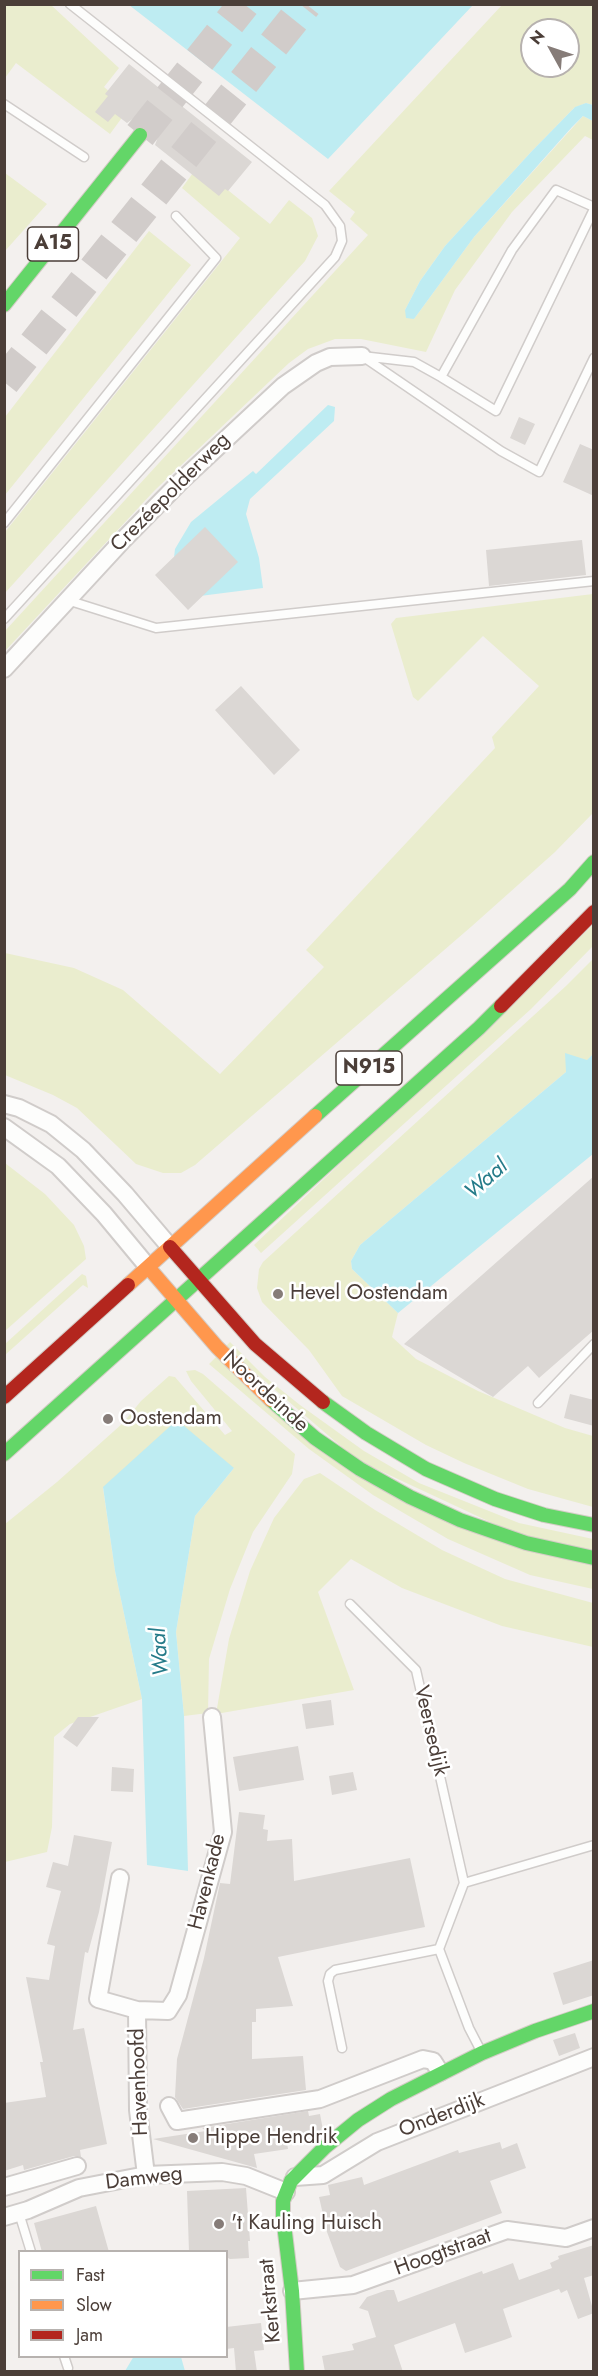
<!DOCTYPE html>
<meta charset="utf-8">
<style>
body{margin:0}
#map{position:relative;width:598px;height:2376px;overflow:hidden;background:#f3f0ee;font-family:Jost,sans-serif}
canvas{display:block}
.frame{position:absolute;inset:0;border:6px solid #4b3e38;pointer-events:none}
.legend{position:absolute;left:18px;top:2250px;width:210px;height:108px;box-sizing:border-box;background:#fff;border:2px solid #b7b2af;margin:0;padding:8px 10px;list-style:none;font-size:18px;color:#4b3e38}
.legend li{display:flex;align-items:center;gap:12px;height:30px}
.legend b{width:30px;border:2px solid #b7b2af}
.north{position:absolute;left:520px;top:18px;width:60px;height:60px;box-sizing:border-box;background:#fff;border:2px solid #b7b2af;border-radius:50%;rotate:310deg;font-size:16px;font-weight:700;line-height:24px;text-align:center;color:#4b3e38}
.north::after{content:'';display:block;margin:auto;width:21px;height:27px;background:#867c78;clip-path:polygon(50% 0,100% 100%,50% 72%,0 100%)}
</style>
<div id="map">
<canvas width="598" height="2376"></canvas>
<div class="frame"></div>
<ul class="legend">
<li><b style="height:8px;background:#63d668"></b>Fast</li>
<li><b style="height:8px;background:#ff974d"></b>Slow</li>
<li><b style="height:8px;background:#b3261e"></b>Jam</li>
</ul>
<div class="north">N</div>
</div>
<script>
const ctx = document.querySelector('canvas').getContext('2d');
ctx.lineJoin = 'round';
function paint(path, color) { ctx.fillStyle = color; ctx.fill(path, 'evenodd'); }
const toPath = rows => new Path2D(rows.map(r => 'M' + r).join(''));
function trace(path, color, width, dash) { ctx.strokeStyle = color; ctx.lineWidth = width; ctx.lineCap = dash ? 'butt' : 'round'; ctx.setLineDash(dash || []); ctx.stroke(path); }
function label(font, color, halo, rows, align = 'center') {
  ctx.font = font + ' Jost,sans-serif'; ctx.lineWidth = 5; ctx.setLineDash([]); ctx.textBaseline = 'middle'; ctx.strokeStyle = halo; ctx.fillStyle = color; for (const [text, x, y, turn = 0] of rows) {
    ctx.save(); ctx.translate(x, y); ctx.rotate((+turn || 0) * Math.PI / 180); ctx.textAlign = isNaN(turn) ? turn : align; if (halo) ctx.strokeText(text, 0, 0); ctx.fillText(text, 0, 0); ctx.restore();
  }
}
const green = toPath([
 [5,5,51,5,119,68,104,87,129,108,110,134,16,63,5,78],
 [502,5,593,5,593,105,586,103,574,108,531,152,445,246,420,281,405,310,414,319,474,237,583,116,593,121,593,140,585,136,512,212,455,290,426,352,361,339,335,339,308,349,289,363,155,490,5,651,4,632,368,235,350,219,355,212,329,191],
 [532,30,568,30,568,66,532,66],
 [198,166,270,224,289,200,312,218,318,236,305,261,5,593,5,532,240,238,182,188],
 [5,173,47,204,5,251],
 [149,231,191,265,5,495,5,417],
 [593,594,593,813,555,852,472,926,195,1165,181,1173,163,1173,136,1164,77,1108,53,1095,5,1075,5,953,74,968,123,990,220,1074,324,967,306,950,495,748,492,737,539,686,483,636,418,701,413,697,391,624,396,618],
 [593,925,593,946,531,1009,261,1253,254,1245],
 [593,959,593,1054,587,1061,566,1072,360,1245,351,1261,352,1269,398,1313,392,1337,416,1359,478,1391,565,1428,593,1436,593,1507,528,1489,464,1463,426,1445,342,1396,309,1350,262,1302,257,1288,259,1269,263,1262,566,986],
 [5,1163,45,1194,74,1225,84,1246,86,1259,5,1331],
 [82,1274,86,1276,88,1288,83,1285,5,1355,5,1344],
 [230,1342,265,1377,300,1405,364,1451,419,1483,519,1523,593,1539,593,1550,518,1535,357,1460,225,1347],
 [216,1357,381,1488,593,1562,593,1589,530,1575,448,1539,373,1495,309,1449,209,1364],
 [195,1370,203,1374,295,1454,292,1474,253,1532,230,1589,209,1659,208,1713,184,1716,176,1632,195,1516,234,1468,103,1488,115,1571,142,1699,70,1724,54,1737,52,1827,47,1852,5,1862,5,1524,57,1482,123,1423,141,1401,169,1376,175,1377,225,1435,232,1431,191,1381,186,1371],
 [320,1473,375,1510,442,1550,505,1579,593,1603,593,1647,502,1626,402,1588,351,1559,318,1592,354,1690,216,1714,229,1639,250,1571,274,1518,304,1479]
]);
const water = toPath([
 [129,5,473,5,328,159],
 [586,103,593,105,593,121,583,116,572,127,474,237,414,319,406,318,405,310,420,281,445,246,531,152,575,107],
 [328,405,335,407,334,421,250,499,246,514,259,558,263,588,200,596,172,574,175,549,191,522,253,471,256,474],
 [565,1053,587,1060,593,1054,593,1154,398,1313,352,1269,351,1261,360,1245,566,1072],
 [177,1420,234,1468,195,1516,176,1632,184,1716,188,1871,147,1865,142,1699,115,1571,103,1487],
 [134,2356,181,2357,185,2371,125,2371]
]);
const building = toPath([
 [129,64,252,162,228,191,225,189,219,196,155,145,158,137,157,129,151,121,142,117,134,118,127,123,115,114,108,122,95,112,108,96,105,94],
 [519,417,535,424,525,445,510,438],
 [580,444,594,450,594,496,563,482],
 [205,527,238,562,188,610,155,575],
 [582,540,586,575,489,586,486,550],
 [241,686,300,750,274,775,215,710],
 [594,1176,594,1330,539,1378,528,1366,493,1397,404,1344],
 [570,1394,594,1400,594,1426,564,1418],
 [331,1700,334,1725,306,1729,302,1704],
 [78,1717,99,1717,77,1747,63,1737],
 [298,1746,304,1780,239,1791,233,1757],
 [112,1767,134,1769,133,1792,111,1791],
 [353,1772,357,1790,332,1795,329,1776],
 [239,1812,265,1815,263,1829,268,1830,267,1841,292,1839,294,1881,410,1858,425,1927,278,1957,293,2006,256,2009,256,2022,252,2022,252,2059,303,2056,306,2090,183,2109,175,2097,177,2059,204,1958,220,1883,230,1884],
 [74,1835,112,1842,99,1912,88,1953,85,1952,73,2030,84,2028,107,2144,80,2150,81,2157,74,2156,24,2170,23,2165,4,2171,4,2103,46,2097,40,2062,43,2062,26,1977,49,1980,55,1946,47,1944,61,1891,46,1887,53,1862,68,1866],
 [594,1960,594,1995,563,2005,553,1973],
 [575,2033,580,2048,559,2056,553,2040],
 [308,2111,309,2116,320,2114,323,2130,286,2137,288,2149,254,2154,257,2168,153,2139,206,2131,202,2128],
 [500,2142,502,2149,517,2143,526,2168,490,2181,502,2213,346,2271,340,2267,327,2232,319,2197,330,2195,328,2185,362,2177,364,2185,458,2150,459,2153],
 [246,2188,250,2241,248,2241,249,2258,230,2259,226,2257,226,2252,189,2252,187,2191],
 [96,2206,109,2252,42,2252,34,2223],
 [594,2245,594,2275,584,2278,594,2313,578,2319,567,2290,561,2293,559,2289,503,2309,512,2337,504,2340,465,2353,455,2323,394,2345,403,2372,325,2372,322,2356,354,2350,352,2344,376,2337,368,2311,359,2308,367,2297,387,2290,394,2290,398,2302,482,2271,483,2274,513,2263,519,2280,552,2268,550,2263,559,2259,558,2256],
 [261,2323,264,2350,254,2351,257,2372,236,2372,234,2348,226,2349,226,2327]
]);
const highwayTunnel = toPath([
 [140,135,244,4],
 [4,382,306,4]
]);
const lane = toPath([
 [4,104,84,157],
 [362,356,414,362,441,377,512,250,556,190,594,207],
 [365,358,501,451,539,472,594,358],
 [441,377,496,411,594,209],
 [4,523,216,258,176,216],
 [67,600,156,628,594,581],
 [4,619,335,257,342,241,340,226,325,205,70,4],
 [538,1403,594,1344],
 [350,1604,416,1670,464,1883,439,1949],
 [464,1883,594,1845],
 [342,2048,328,1981,330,1974,335,1970,439,1949,469,2028,482,2053],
 [19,2213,31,2252],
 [64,2356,68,2368]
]);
const street = toPath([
 [4,669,123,540,181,481,283,386,316,363,330,357,362,356],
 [4,1104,19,1108,51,1124,83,1150,125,1194,170,1247],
 [4,1127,58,1166,104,1214,148,1267],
 [120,1878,98,1999,137,2010,168,2011,178,1995,223,1832,212,1717],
 [137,2010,138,2110,146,2175],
 [169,2106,177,2121,320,2099,423,2059,433,2061,440,2072],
 [295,2177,323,2175,377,2142,594,2057],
 [4,2187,77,2166],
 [4,2217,28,2210,79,2188,146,2175,222,2172,246,2176,286,2192],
 [292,2291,353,2285,507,2230,566,2238,594,2228]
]);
const fast = toPath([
 [4,305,140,135],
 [315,1116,570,889,594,862],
 [271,1400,315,1438,360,1469,410,1497,460,1520,526,1543,594,1558],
 [323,1402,366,1433,426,1469,495,1499,544,1515,594,1525],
 [4,1454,479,1028,501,1006],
 [297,2372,292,2291,283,2216,283,2201,291,2181,325,2147,358,2120,391,2099,482,2053,535,2031,594,2011]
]);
const slow = toPath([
 [148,1267,217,1347,271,1400],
 [128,1285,315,1116]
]);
const jam = toPath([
 [501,1006,594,912],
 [170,1247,255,1344,323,1402],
 [4,1397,128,1285]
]);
const markers = [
 [278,1294,6,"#867c78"],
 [108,1419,6,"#867c78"],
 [193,2138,6,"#867c78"],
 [219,2224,6,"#867c78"]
];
const shields = [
 [53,244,51],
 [369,1068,66]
];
const shieldNames = [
 ["A15",53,244],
 ["N915",369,1068]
];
const streetNames = [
 ["Crezéepolderweg",171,493,-45],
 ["Noordeinde",265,1392,43],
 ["Veersedijk",430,1731,77],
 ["Havenkade",208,1882,-76],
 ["Havenhoofd",140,2082,-92],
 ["Onderdijk",442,2116,-21],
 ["Damweg",144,2179,-7],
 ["Hoogtstraat",443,2253,-20],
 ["Kerkstraat",271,2301,-95]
];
const poiNames = [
 ["Hevel Oostendam",290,1294],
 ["Oostendam",120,1419],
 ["Hippe Hendrik",205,2138],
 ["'t Kauling Huisch",231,2224]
];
const waterNames = [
 ["Waal",487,1180,-41],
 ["Waal",161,1652,-94]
];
paint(green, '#eaedce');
paint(water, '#beecf2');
paint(building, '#dbd7d4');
trace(highwayTunnel, '#d1ccca', 32, [32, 16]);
trace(lane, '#d0ccca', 11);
trace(street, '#d0ccca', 20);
trace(fast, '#d4ccc6', 16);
trace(slow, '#d4ccc6', 16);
trace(jam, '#d4ccc6', 16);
trace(lane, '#fdfdfc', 8);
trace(street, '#fdfdfc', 16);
trace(fast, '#63d668', 14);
trace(slow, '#ff974d', 14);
trace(jam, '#b3261e', 14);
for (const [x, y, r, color] of markers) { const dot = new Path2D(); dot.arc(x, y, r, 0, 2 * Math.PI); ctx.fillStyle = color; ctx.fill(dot); trace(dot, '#fff', 2); }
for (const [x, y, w] of shields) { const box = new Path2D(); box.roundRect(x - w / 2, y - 17, w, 34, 4.5); ctx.fillStyle = '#fff'; ctx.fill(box); trace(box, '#4b3e38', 1.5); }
label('bold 20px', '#4b3e38', null, shieldNames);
label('21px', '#4b3e38', '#fff', streetNames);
label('21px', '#4b3e38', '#fff', poiNames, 'left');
label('italic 22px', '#257b89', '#fff', waterNames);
</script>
